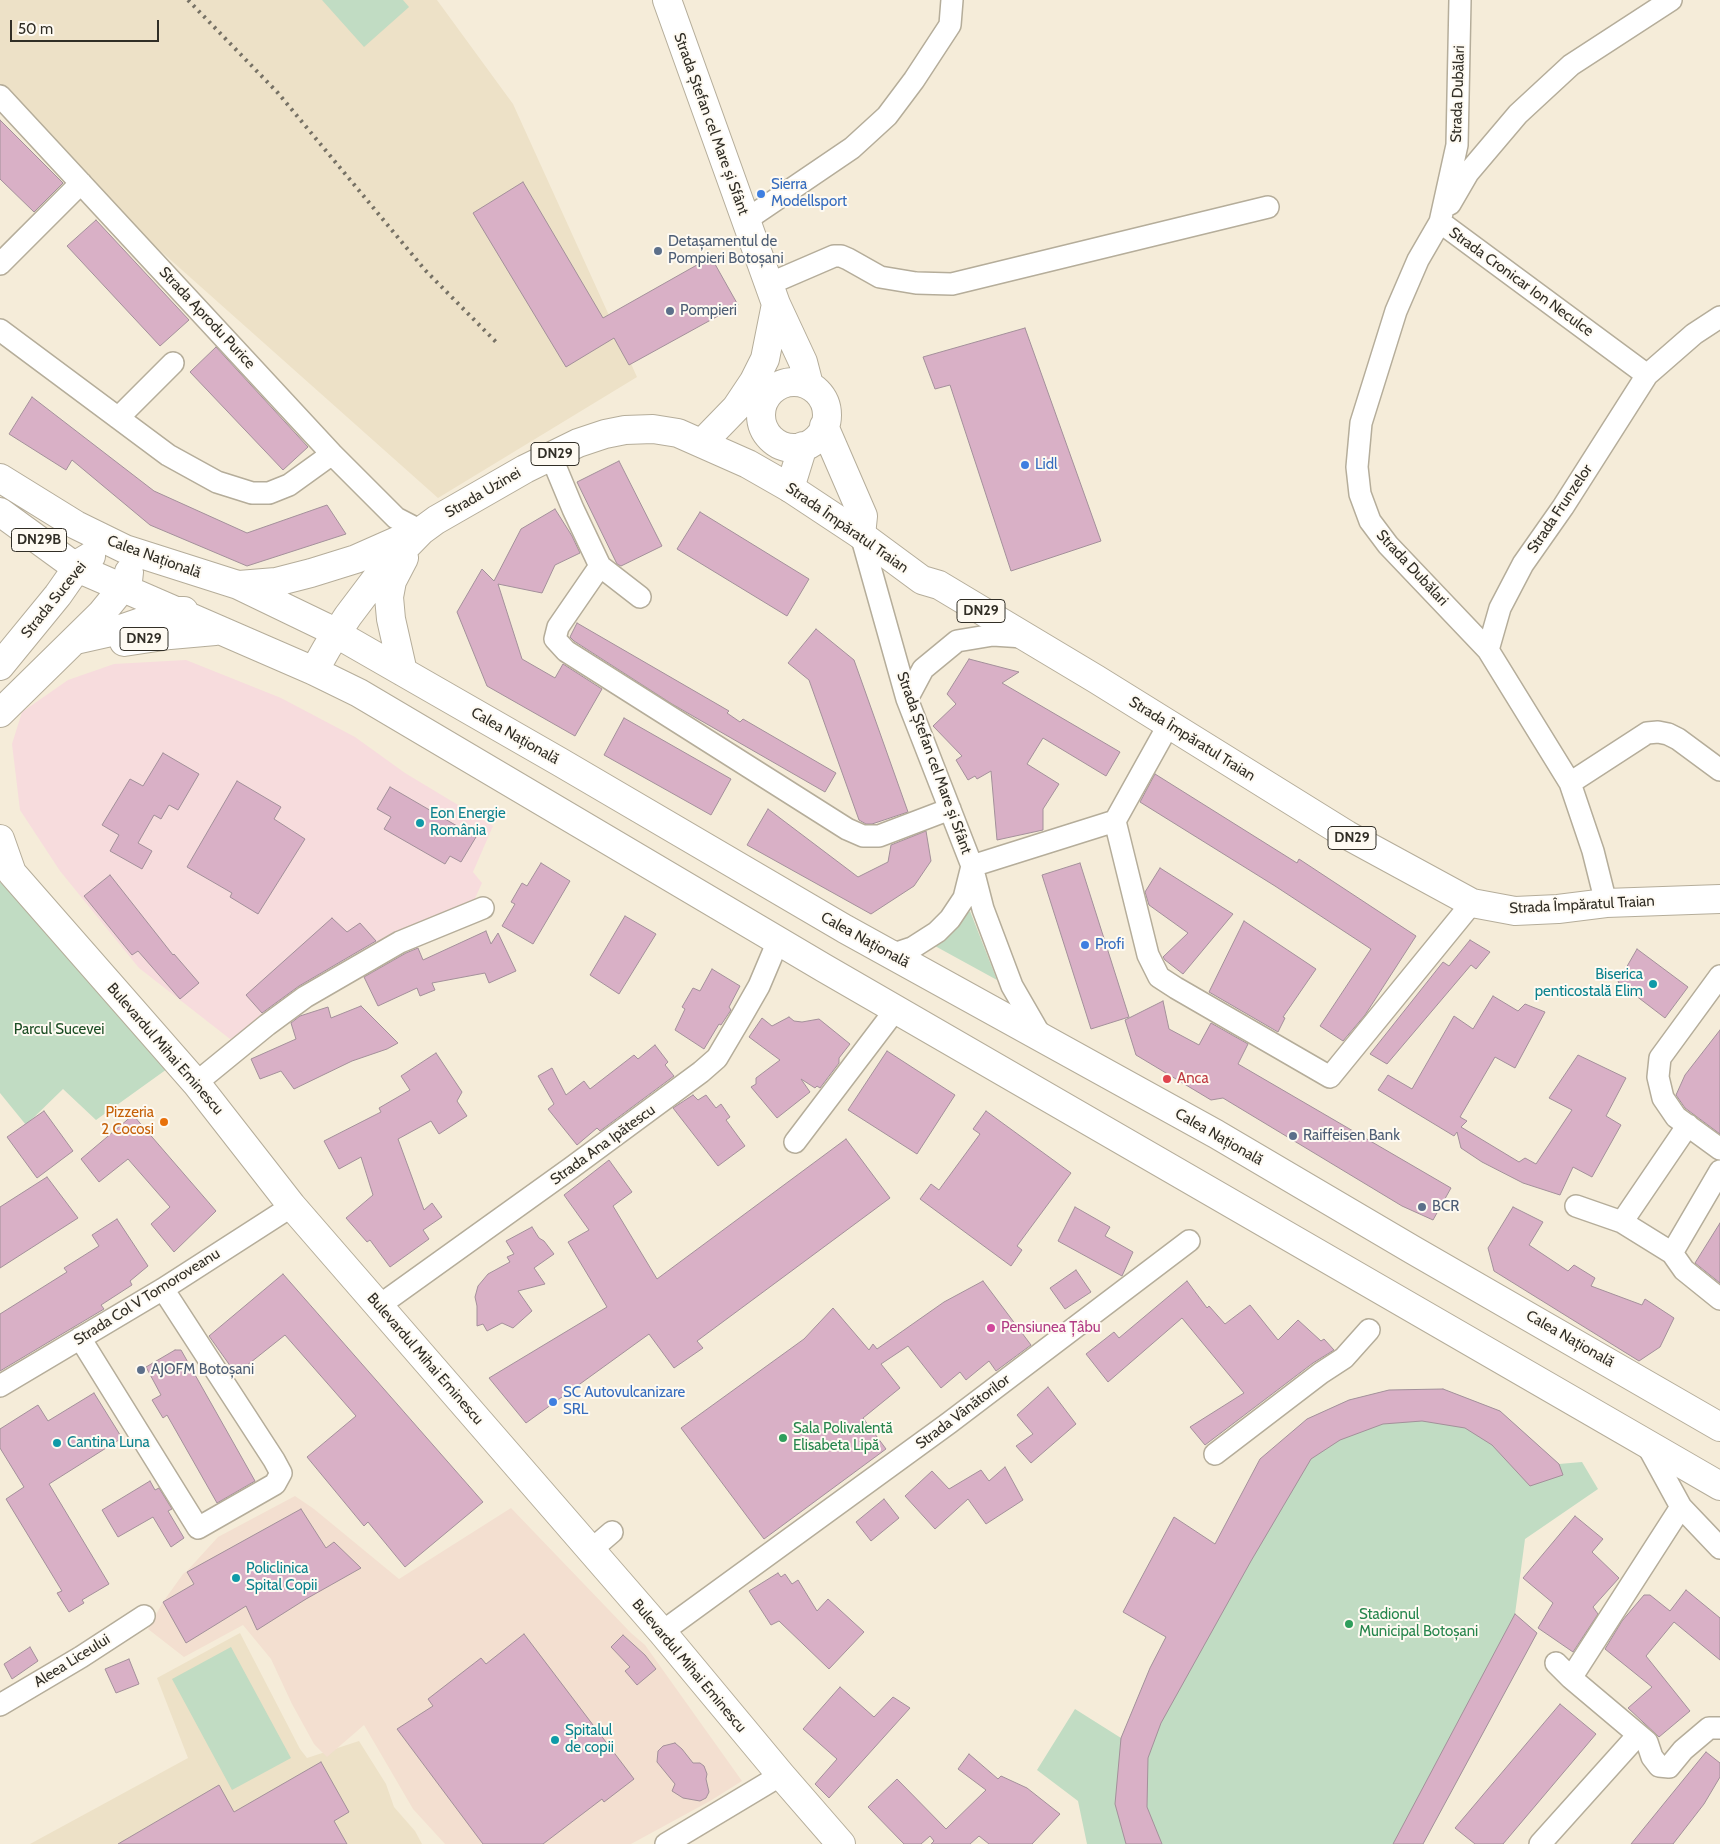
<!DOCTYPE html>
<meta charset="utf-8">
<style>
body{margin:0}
#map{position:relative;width:1720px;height:1844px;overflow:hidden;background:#f5ecd9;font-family:Cabin,sans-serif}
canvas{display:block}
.scale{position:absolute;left:10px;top:20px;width:149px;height:22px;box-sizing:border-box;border:2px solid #312e26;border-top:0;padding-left:6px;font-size:15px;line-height:18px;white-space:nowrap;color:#312e26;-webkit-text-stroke:4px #fefaf2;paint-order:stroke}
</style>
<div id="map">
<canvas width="1720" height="1844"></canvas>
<div class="scale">50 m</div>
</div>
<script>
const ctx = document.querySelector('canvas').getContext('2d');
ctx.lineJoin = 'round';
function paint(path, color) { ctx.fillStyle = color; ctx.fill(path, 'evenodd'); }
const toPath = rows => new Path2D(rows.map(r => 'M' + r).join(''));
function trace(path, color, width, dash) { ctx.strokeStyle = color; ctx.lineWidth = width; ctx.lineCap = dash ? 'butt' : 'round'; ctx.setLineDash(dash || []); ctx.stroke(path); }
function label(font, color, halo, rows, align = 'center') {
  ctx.font = font + ' Cabin,sans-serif'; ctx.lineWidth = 4; ctx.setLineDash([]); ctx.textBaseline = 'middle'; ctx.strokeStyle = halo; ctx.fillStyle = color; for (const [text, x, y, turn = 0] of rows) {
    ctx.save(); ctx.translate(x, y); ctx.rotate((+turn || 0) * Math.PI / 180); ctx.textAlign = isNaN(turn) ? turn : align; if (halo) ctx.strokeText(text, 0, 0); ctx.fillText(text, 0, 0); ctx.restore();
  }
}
const commercial = toPath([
 [186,660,281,698,355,737,405,773,493,826,473,872,482,883,472,905,249,1031,230,1039,139,968,60,871,20,810,12,744,22,712,68,680,114,664]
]);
const built = toPath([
 [0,0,437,0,513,104,637,377,438,498,0,108],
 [240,1633,300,1749,307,1758,359,1741,386,1784,394,1807,415,1831,422,1844,30,1844,188,1758,157,1678]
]);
const medical = toPath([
 [295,1496,314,1509,399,1579,511,1508,631,1633,645,1645,742,1781,710,1801,631,1844,445,1844,413,1809,364,1725,327,1757,314,1744,292,1704,271,1659,243,1625,184,1657,148,1629,163,1602,183,1574,187,1571,218,1537]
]);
const green = toPath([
 [322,0,403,0,409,7,364,47],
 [0,882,174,1064,96,1120,63,1089,26,1125,0,1093],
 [970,911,997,980,935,946],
 [1443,1389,1500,1411,1559,1464,1582,1462,1598,1489,1525,1539,1515,1614,1537,1633,1423,1844,1087,1844,1078,1801,1037,1770,1075,1709,1121,1738,1150,1668,1166,1637,1307,1419,1349,1400,1389,1390],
 [231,1647,291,1758,232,1790,172,1679]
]);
const building = toPath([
 [0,120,63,183,34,212,0,179,0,120],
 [523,182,603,318,711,257,738,305,629,365,614,338,566,367,473,213,523,182],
 [96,220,189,320,160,346,67,246,96,220],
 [1025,328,1101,541,1011,571,950,385,935,389,923,357,1025,328],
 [216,347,308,447,283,470,190,372,216,347],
 [32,397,154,491,247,533,327,505,346,534,247,566,150,525,72,460,66,470,9,434,32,397],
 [619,461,662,546,621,566,617,564,577,482,619,461],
 [555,509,572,536,580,553,555,565,542,593,498,584,522,659,555,678,563,664,602,689,575,736,487,686,457,612,482,569,494,581,521,529,555,509],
 [700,512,809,579,787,616,677,549,700,512],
 [577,623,729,711,727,713,740,722,743,719,836,773,825,792,672,704,574,641,570,637,577,623],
 [816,629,854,660,908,812,872,824,866,824,859,820,809,680,788,663,816,629],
 [969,659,1019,672,1002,683,1120,752,1106,776,1043,738,1027,764,1059,784,1043,809,1043,830,997,840,991,771,977,779,975,776,968,780,956,760,962,756,933,726,956,704,947,694,969,659],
 [624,718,731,779,711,815,604,755,624,718],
 [163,753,199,774,178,810,169,805,161,819,154,815,138,843,152,851,142,869,110,851,119,835,102,825,130,779,143,786,163,753],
 [1155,774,1297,863,1299,859,1416,936,1365,1015,1343,1041,1320,1026,1371,949,1275,886,1140,802,1155,774],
 [237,781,281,807,274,819,305,839,258,914,230,897,232,893,187,867,237,781],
 [390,787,476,837,461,862,450,856,445,864,384,829,391,817,377,809,390,787],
 [768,809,858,877,888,862,891,845,926,831,931,861,914,886,871,914,747,845,768,809],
 [541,863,570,881,533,944,502,926,515,904,511,902,522,883,527,886,541,863],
 [1080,863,1129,1017,1091,1029,1042,875,1080,863],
 [1160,868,1233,914,1183,974,1165,960,1163,957,1188,933,1149,905,1145,892,1160,868],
 [110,875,173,955,174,954,199,983,180,999,138,951,132,955,84,896,110,875],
 [625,916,656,934,619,994,590,975,625,916],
 [332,918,347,932,360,923,376,941,299,986,262,1013,246,995,332,918],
 [1244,921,1316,969,1283,1017,1285,1018,1278,1032,1209,992,1244,921],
 [486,931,491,944,498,933,516,971,489,983,485,973,432,983,435,990,420,996,417,988,378,1006,364,977,406,953,418,948,423,960,486,931],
 [1470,940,1490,952,1476,969,1471,965,1387,1064,1370,1054,1443,962,1449,966,1470,940],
 [1637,949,1688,987,1665,1018,1618,982,1637,949],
 [712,969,740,986,729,1007,731,1010,721,1025,719,1024,704,1049,675,1030,685,1009,682,1007,693,988,700,991,712,969],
 [1493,996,1518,1011,1525,1004,1545,1012,1515,1068,1495,1057,1460,1117,1467,1121,1461,1127,1519,1162,1525,1158,1536,1164,1572,1110,1549,1098,1578,1055,1626,1078,1606,1116,1621,1125,1592,1177,1573,1167,1560,1195,1523,1183,1482,1162,1461,1148,1457,1132,1454,1136,1378,1090,1388,1075,1412,1089,1454,1016,1473,1029,1493,996],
 [1163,1001,1169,1029,1199,1045,1211,1023,1248,1044,1238,1064,1451,1188,1433,1220,1402,1206,1223,1098,1211,1100,1136,1055,1125,1020,1163,1001],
 [361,1006,398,1043,387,1049,352,1061,294,1089,281,1071,260,1079,251,1059,296,1039,291,1023,300,1016,328,1007,331,1018,361,1006],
 [789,1017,794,1021,802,1022,819,1019,850,1044,839,1058,839,1063,820,1088,817,1086,815,1088,801,1079,810,1092,777,1118,751,1087,756,1084,756,1078,780,1060,749,1037,762,1018,772,1026,789,1017],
 [1720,1030,1720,1134,1685,1108,1676,1095,1685,1075,1720,1030],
 [655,1045,668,1062,665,1065,674,1076,600,1131,597,1128,577,1145,548,1109,554,1104,538,1076,552,1068,566,1095,584,1081,590,1089,634,1055,638,1059,655,1045],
 [887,1051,955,1095,917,1154,848,1110,887,1051],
 [436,1053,462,1092,457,1101,467,1116,439,1134,431,1121,398,1139,424,1210,432,1203,442,1217,423,1230,429,1239,390,1267,370,1240,367,1242,346,1218,373,1195,361,1157,339,1169,324,1141,381,1112,379,1108,410,1090,401,1076,436,1053],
 [693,1095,698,1100,706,1095,716,1108,721,1104,730,1117,726,1120,745,1146,718,1166,673,1108,693,1095],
 [44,1111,73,1151,37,1178,7,1137,44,1111],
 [986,1111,1071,1173,1017,1246,1022,1250,1011,1266,920,1199,931,1184,939,1190,980,1134,973,1129,986,1111],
 [133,1115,216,1211,174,1252,151,1224,170,1207,128,1159,99,1182,81,1159,133,1115],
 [846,1139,890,1198,697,1341,703,1348,674,1368,649,1334,526,1423,489,1378,607,1307,568,1242,589,1230,564,1195,609,1160,632,1192,613,1206,657,1279,846,1139],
 [47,1177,78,1218,0,1268,0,1207,47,1177],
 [1075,1207,1110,1227,1105,1236,1133,1252,1122,1276,1058,1241,1075,1207],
 [1513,1207,1543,1222,1529,1245,1568,1271,1574,1265,1595,1278,1591,1286,1642,1305,1645,1299,1674,1318,1660,1347,1639,1361,1494,1271,1488,1248,1513,1207],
 [117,1219,148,1266,130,1281,132,1285,101,1305,104,1309,0,1371,0,1314,67,1272,64,1268,99,1246,92,1235,117,1219],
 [1720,1223,1720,1283,1695,1263,1720,1223],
 [532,1227,539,1238,544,1241,554,1254,534,1268,545,1284,518,1291,532,1311,513,1328,502,1323,487,1331,483,1324,477,1326,477,1306,475,1297,478,1286,488,1274,510,1262,507,1257,514,1254,506,1241,532,1227],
 [1076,1270,1091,1292,1065,1309,1050,1288,1076,1270],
 [283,1274,483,1502,405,1567,368,1522,364,1526,307,1457,356,1416,285,1335,236,1374,209,1336,283,1274],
 [983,1281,1031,1345,996,1371,989,1361,966,1380,960,1372,941,1388,908,1346,881,1364,900,1388,863,1418,886,1449,764,1539,681,1428,804,1339,833,1308,869,1350,873,1344,877,1349,944,1302,983,1281],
 [1187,1281,1207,1308,1209,1306,1225,1324,1250,1305,1278,1340,1298,1320,1321,1341,1324,1339,1334,1350,1313,1363,1205,1445,1190,1427,1244,1393,1182,1318,1108,1382,1086,1354,1114,1332,1119,1338,1187,1281],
 [175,1350,181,1350,255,1481,217,1503,167,1415,163,1418,152,1400,161,1395,146,1367,175,1350],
 [1048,1387,1076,1424,1031,1463,1016,1446,1033,1434,1017,1415,1048,1387],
 [1443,1389,1500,1411,1559,1464,1563,1475,1530,1486,1492,1445,1465,1428,1422,1421,1383,1424,1340,1440,1311,1459,1251,1561,1161,1723,1148,1758,1147,1807,1162,1844,1126,1844,1115,1804,1121,1738,1150,1668,1166,1637,1123,1612,1174,1517,1215,1544,1260,1459,1307,1419,1349,1400,1389,1390,1443,1389],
 [94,1393,122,1438,49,1484,109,1584,82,1600,84,1603,69,1612,57,1593,62,1591,6,1499,24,1487,0,1448,0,1429,38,1405,48,1421,94,1393],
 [1005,1467,1023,1500,986,1524,968,1499,935,1529,905,1496,932,1471,949,1489,981,1470,989,1481,1005,1467],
 [150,1481,155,1490,159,1488,172,1509,168,1511,184,1538,171,1547,153,1517,118,1537,102,1510,150,1481],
 [884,1499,899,1518,871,1541,856,1522,884,1499],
 [301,1509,326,1548,334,1542,361,1568,306,1599,257,1630,246,1606,186,1643,163,1602,194,1584,187,1572,301,1509],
 [1575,1516,1603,1539,1592,1552,1619,1578,1593,1607,1598,1614,1573,1652,1538,1628,1553,1603,1523,1578,1575,1516],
 [778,1573,781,1577,785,1574,792,1584,798,1580,817,1611,828,1599,864,1632,829,1669,779,1621,771,1625,749,1591,778,1573],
 [1686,1590,1720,1618,1720,1660,1674,1622,1646,1656,1690,1711,1659,1737,1628,1708,1652,1687,1605,1649,1622,1621,1644,1595,1650,1595,1670,1611,1686,1590],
 [1515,1614,1537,1633,1423,1844,1393,1844,1515,1614],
 [524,1634,634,1779,604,1802,602,1799,543,1844,483,1844,397,1729,433,1706,428,1699,481,1658,486,1664,524,1634],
 [623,1635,645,1655,656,1669,637,1685,625,1671,630,1667,611,1647,623,1635],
 [30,1647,38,1661,12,1679,4,1664,30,1647],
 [129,1659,139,1684,116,1693,105,1669,129,1659],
 [840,1687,874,1717,893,1697,910,1708,829,1798,815,1784,837,1759,803,1729,840,1687],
 [1560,1704,1596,1734,1503,1844,1475,1844,1455,1828,1560,1704],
 [675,1743,682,1749,693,1763,700,1763,704,1766,707,1774,706,1779,709,1792,706,1798,700,1801,683,1798,672,1791,675,1784,657,1762,658,1751,663,1746,675,1743],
 [1706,1752,1720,1763,1720,1777,1704,1804,1673,1844,1631,1844,1706,1752],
 [969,1754,998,1779,1001,1776,1027,1788,1060,1814,1032,1844,989,1844,979,1836,970,1844,931,1844,934,1841,930,1836,921,1844,904,1844,868,1807,897,1779,946,1829,986,1790,958,1769,969,1754],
 [321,1762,349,1812,334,1821,347,1844,118,1844,219,1785,234,1812,321,1762]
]);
const street = toPath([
 [1460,0,1457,145,1440,222,1418,260,1396,311,1361,423,1357,467,1360,494,1370,521,1388,545,1488,650,1570,783,1593,851,1606,903],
 [0,96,332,454,396,518,421,531],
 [1450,204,1468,173,1518,114,1571,65,1671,0],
 [746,220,852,148,887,116,914,80,950,25,952,0],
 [1440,222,1647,375],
 [0,264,81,183],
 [769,284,834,256,841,256,848,259,880,277,916,283,952,284,1268,207],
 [0,330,168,455,217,482,252,493,269,493,289,485,332,454],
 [118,418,173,363],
 [551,456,573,509,600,566,640,597],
 [861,535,907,699,972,866,983,909,1012,986,1042,1038],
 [600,566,558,627,555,639,566,651,847,829,863,836,879,836,950,809],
 [1488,650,1500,608,1523,564,1563,507,1647,375,1694,334,1720,317],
 [907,699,923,669,957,641,993,635,1024,637],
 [1570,783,1647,733,1658,732,1668,734,1678,739,1720,770],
 [1115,821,1148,955,1159,977,1176,988,1330,1077,1472,903],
 [887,953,900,952,912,948,937,932,950,919,964,898,972,866,1115,821,1169,724],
 [1720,976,1660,1058,1658,1077,1663,1098,1676,1117,1720,1149],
 [196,1083,267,1025,305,997,400,942,483,908],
 [795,1142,896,1009],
 [1720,1171,1672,1253,1684,1270,1720,1299],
 [1576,1206,1622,1222,1672,1253],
 [1622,1222,1688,1125],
 [380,1305,571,1168,701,1072,717,1058,743,1014,759,986,778,941],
 [80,1338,198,1528,275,1484,281,1473,274,1460,163,1289],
 [0,1386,163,1289,292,1206],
 [1646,1443,1681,1507,1720,1548],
 [1215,1454,1321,1373,1344,1358,1369,1330],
 [591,1550,612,1532],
 [662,1632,949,1423,1189,1241],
 [1556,1663,1571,1678,1681,1507],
 [1571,1678,1647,1742,1652,1757,1659,1766,1669,1767,1683,1750,1709,1728,1720,1728],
 [0,1705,81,1657,144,1616],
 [666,1844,781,1775],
 [1540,1844,1638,1735]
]);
const secondary = toPath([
 [667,0,776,304,803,362,809,385],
 '761 415a33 33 0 1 1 66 0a33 33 0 1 1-66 0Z',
 [824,426,863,516,861,535],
 [702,443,736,408,754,381,765,359,776,304],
 [790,488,803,446],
 [0,839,12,873,196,1083,292,1206,662,1632,781,1775,841,1844]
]);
const primary = toPath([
 [0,478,76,525,125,549,238,585,323,626,560,762,845,929,1216,1134,1413,1250,1720,1427],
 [0,512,77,568,314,671,359,693,824,968,1720,1486],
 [239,585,276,582,311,573,356,559,408,536],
 [75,640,115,631,173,611,184,611],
 [124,642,170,635,215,631],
 [0,666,58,595,81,562,91,556],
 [314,671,327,648,348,616,382,571,421,531,436,520,525,469,578,443,605,434,625,430,653,429,678,433,748,464,790,488,861,535,922,580,939,585,1096,679,1347,835,1472,903,1515,911,1558,909,1606,903,1720,899],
 [403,672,391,619,389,597,392,581,404,558],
 [0,713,101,614,128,581,129,572]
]);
const rail = toPath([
 [188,0,278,93,425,270,498,344]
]);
const markers = [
 [761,194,5,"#3f7fe0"],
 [658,251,5,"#5c6f8a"],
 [670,311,5,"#5c6f8a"],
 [1025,465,5,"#3f7fe0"],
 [420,823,5,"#0f9aa8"],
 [1085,945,5,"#3f7fe0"],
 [1653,984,5,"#0f9aa8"],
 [1167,1079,5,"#e0444e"],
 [164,1122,5,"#e8710a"],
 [1293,1136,5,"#5c6f8a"],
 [1422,1207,5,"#5c6f8a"],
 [991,1328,5,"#d1479c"],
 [141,1370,5,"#5c6f8a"],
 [553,1402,5,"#3f7fe0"],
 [783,1438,5,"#2e9e5b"],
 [57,1443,5,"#0f9aa8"],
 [236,1578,5,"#0f9aa8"],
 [1349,1624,5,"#2e9e5b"],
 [555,1740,5,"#0f9aa8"]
];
const shields = [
 [555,454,48],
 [39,540,55],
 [981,611,48],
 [144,639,48],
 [1352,838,48]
];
const shieldNames = [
 ["DN29",555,454],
 ["DN29B",39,540],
 ["DN29",981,611],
 ["DN29",144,639],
 ["DN29",1352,838]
];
const streetNames = [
 ["Strada Dubălari",1458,94,-88],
 ["Strada Ștefan cel Mare și Sfânt",711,124,70],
 ["Strada Cronicar Ion Neculce",1521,282,36],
 ["Strada Aprodu Purice",207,318,47],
 ["Strada Uzinei",483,493,-30],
 ["Strada Frunzelor",1560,509,-56],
 ["Strada Împăratul Traian",847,528,35],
 ["Calea Națională",154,557,20],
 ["Strada Dubălari",1412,568,47],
 ["Strada Sucevei",54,600,-51],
 ["Calea Națională",515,736,30],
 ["Strada Împăratul Traian",1192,739,32],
 ["Strada Ștefan cel Mare și Sfânt",934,763,70],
 ["Strada Împăratul Traian",1582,905,-3],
 ["Calea Națională",865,940,29],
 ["Bulevardul Mihai Eminescu",165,1049,49],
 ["Calea Națională",1219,1137,30],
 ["Strada Ana Ipătescu",603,1145,-36],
 ["Strada Col V Tomoroveanu",147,1297,-32],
 ["Calea Națională",1570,1339,30],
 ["Bulevardul Mihai Eminescu",425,1359,49],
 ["Strada Vânătorilor",963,1412,-37],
 ["Aleea Liceului",72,1661,-32],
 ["Bulevardul Mihai Eminescu",689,1666,50]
];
const shopNames = [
 ["Sierra",771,185],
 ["Modellsport",771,202],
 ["Lidl",1035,465],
 ["Profi",1095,945],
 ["SC Autovulcanizare",563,1393],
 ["SRL",563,1410]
];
const serviceNames = [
 ["Detașamentul de",668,242],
 ["Pompieri Botoșani",668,259],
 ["Pompieri",680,311],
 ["Raiffeisen Bank",1303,1136],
 ["BCR",1432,1207],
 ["AJOFM Botoșani",151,1370]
];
const cultureNames = [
 ["Eon Energie",430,814],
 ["România",430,831],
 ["Biserica",1643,975,"right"],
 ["penticostală Elim",1643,992,"right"],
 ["Cantina Luna",67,1443],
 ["Policlinica",246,1569],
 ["Spital Copii",246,1586],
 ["Spitalul",565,1731],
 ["de copii",565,1748]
];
const parkNames = [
 ["Parcul Sucevei",59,1030]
];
const healthNames = [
 ["Anca",1177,1079]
];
const foodNames = [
 ["Pizzeria",154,1113],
 ["2 Cocosi",154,1130]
];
const hotelNames = [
 ["Pensiunea Țâbu",1001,1328]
];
const leisureNames = [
 ["Sala Polivalentă",793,1429],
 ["Elisabeta Lipă",793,1446],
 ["Stadionul",1359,1615],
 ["Municipal Botoșani",1359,1632]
];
paint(commercial, '#f7dcdd');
paint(built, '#ede1c7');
paint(medical, '#f3dfd0');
paint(green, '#c1dcc3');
paint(building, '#d9b0c6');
trace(building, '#a3909a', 1);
trace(street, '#b5ad9a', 24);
trace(secondary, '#b5ad9a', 30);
trace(primary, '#b5ad9a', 30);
trace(street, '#fff', 21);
trace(secondary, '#fff', 28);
trace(primary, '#fff', 28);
trace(rail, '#767165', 4, [2.5, 5]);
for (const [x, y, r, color] of markers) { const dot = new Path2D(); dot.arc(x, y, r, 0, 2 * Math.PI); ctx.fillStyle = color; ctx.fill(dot); trace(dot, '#fefaf2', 2); }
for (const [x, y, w] of shields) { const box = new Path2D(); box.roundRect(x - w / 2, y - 11.5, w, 23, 4); ctx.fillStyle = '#fefaf2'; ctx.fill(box); trace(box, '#312e26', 1); }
label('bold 14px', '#312e26', null, shieldNames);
label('15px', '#312e26', '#fefaf2', streetNames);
label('15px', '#366cbe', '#fefaf2', shopNames, 'left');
label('15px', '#4e5e75', '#fefaf2', serviceNames, 'left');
label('15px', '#0d838f', '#fefaf2', cultureNames, 'left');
label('15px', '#1c4e25', '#fefaf2', parkNames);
label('15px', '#be3a42', '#fefaf2', healthNames, 'left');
label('15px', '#c56008', '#fefaf2', foodNames, 'right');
label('15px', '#b23c85', '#fefaf2', hotelNames, 'left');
label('15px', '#27864d', '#fefaf2', leisureNames, 'left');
</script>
